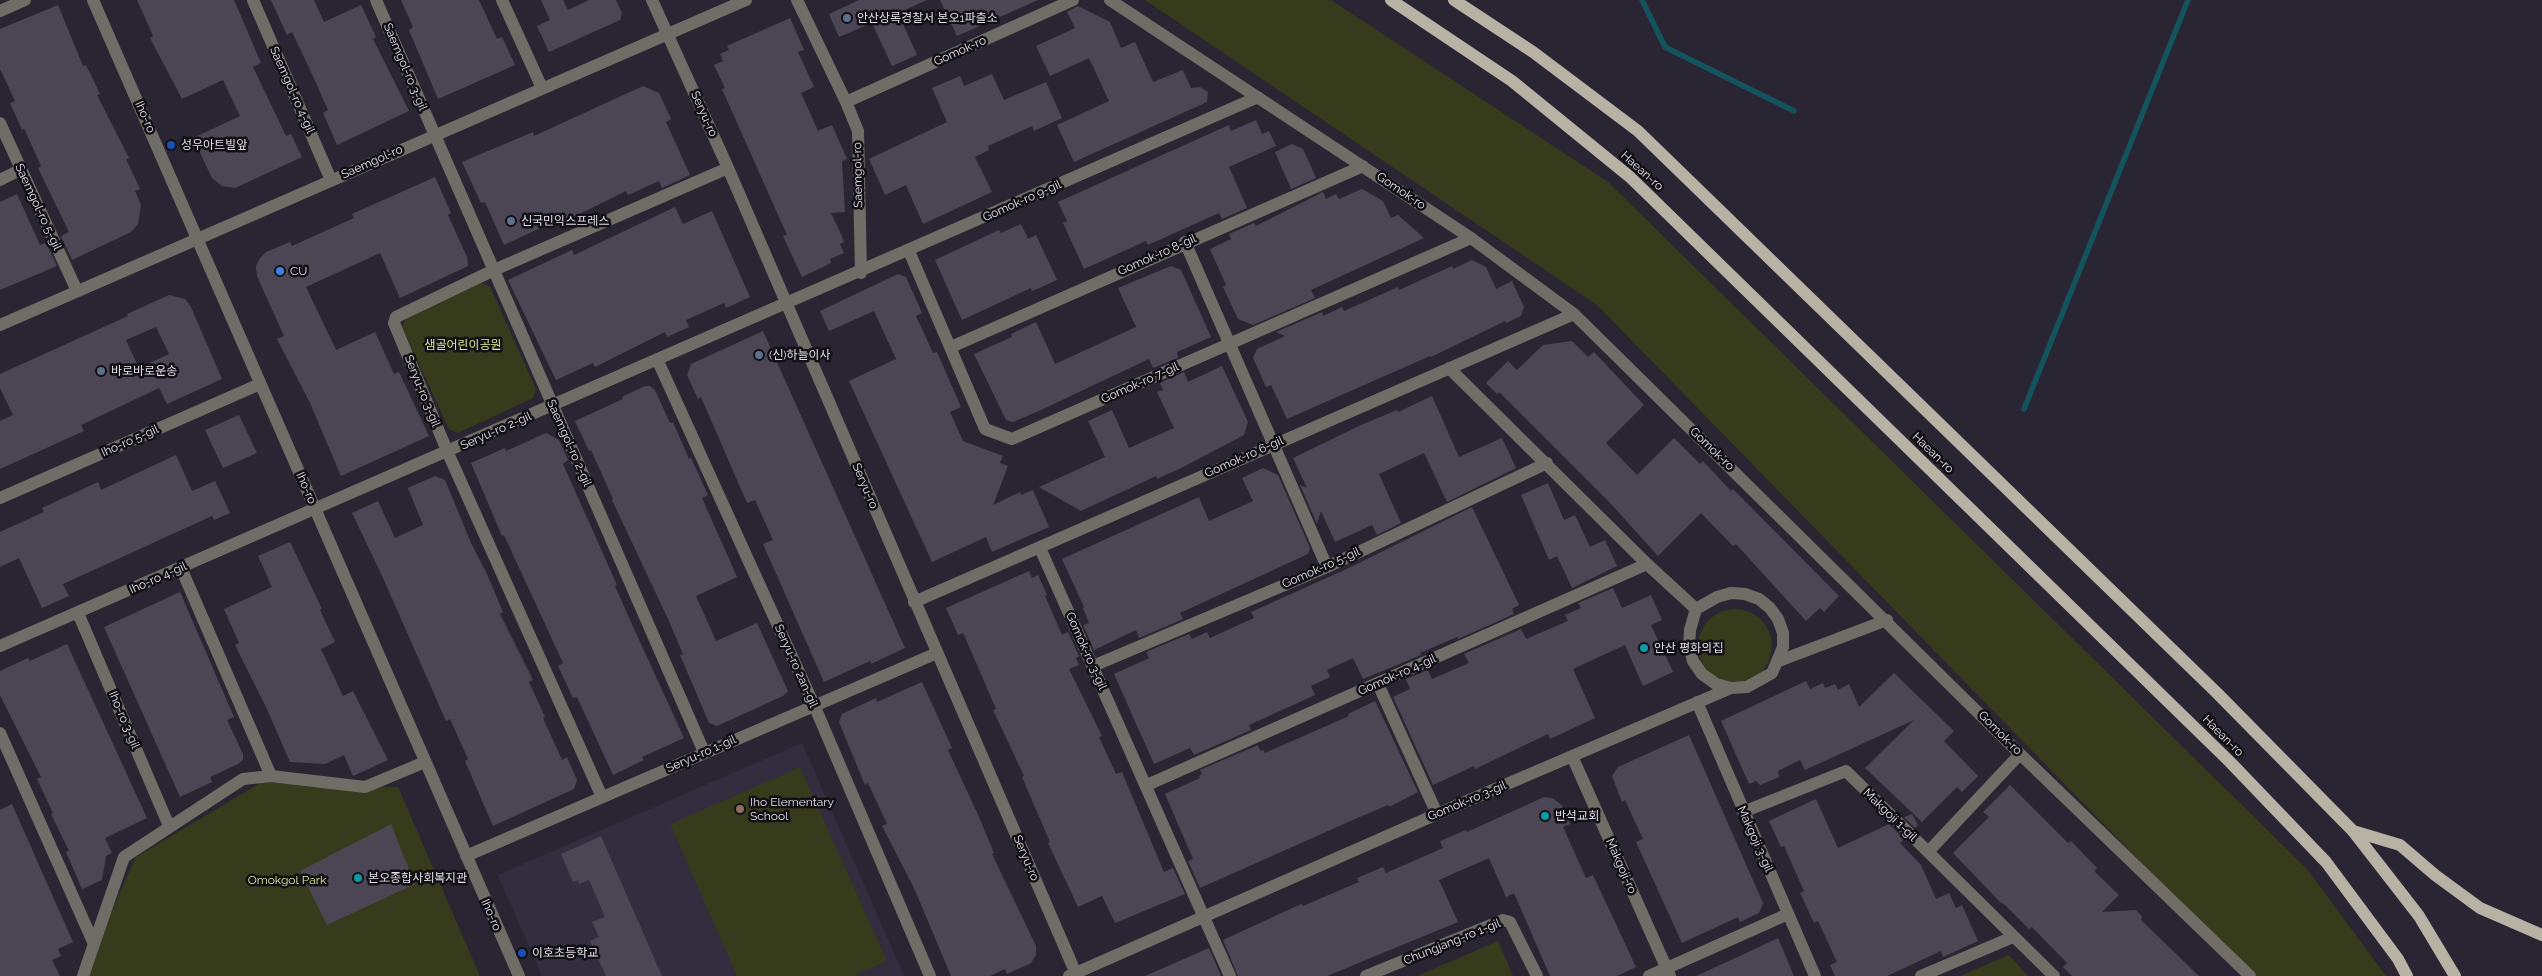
<!DOCTYPE html>
<meta charset="utf-8">
<style>
body{margin:0}
canvas{display:block;background:#2a2532}
</style>
<canvas width="2542" height="976"></canvas>
<script>
const ctx = document.querySelector('canvas').getContext('2d');
ctx.lineJoin = 'round';
function paint(path, color) { ctx.fillStyle = color; ctx.fill(path, 'evenodd'); }
const toPath = rows => new Path2D(rows.map(r => 'M' + r).join(''));
function trace(path, color, width, dash) { ctx.strokeStyle = color; ctx.lineWidth = width; ctx.lineCap = dash ? 'butt' : 'round'; ctx.setLineDash(dash || []); ctx.stroke(path); }
function label(font, color, halo, rows, align = 'center') {
  ctx.font = font + ' Raleway,"Noto Sans KR",sans-serif'; ctx.lineWidth = 5; ctx.setLineDash([]); ctx.textBaseline = 'middle'; ctx.strokeStyle = halo; ctx.fillStyle = color; for (const [text, x, y, turn = 0] of rows) {
    ctx.save(); ctx.translate(x, y); ctx.rotate((+turn || 0) * Math.PI / 180); ctx.textAlign = isNaN(turn) ? turn : align; if (halo) ctx.strokeText(text, 0, 0); ctx.fillText(text, 0, 0); ctx.restore();
  }
}
const built = toPath([
 [802,743,904,976,542,976,498,875]
]);
const green = toPath([
 [1145,0,1331,0,1608,182,2307,869,2386,976,2252,976,1597,305],
 [481,283,490,287,536,389,533,398,458,433,449,429,402,327,406,318],
 '1698 646a37 37 0 1 1 74 0a37 37 0 1 1-74 0Z',
 [800,767,887,961,853,976,737,976,670,824],
 [262,782,398,787,480,976,86,976,103,930,136,857],
 [1498,941,1513,976,1417,976],
 [2009,955,2028,976,1960,976]
]);
const stream = toPath([
 [1642,0,1665,47,1794,111],
 [2024,409,2188,0]
]);
const building = toPath([
 [137,0,234,0,261,63,253,67,286,136,291,134,302,157,235,188,222,186,212,178,193,138,240,116,223,80,182,99,150,38,153,36],
 [271,0,314,0,324,22,361,5,376,37,373,39,409,111,337,145,323,113,328,110,312,74,292,32,287,35],
 [401,0,479,0,497,39,502,37,515,65,438,99,409,30,413,27],
 [541,0,563,0,568,10,589,0,616,0,622,13,620,20,549,52,537,26,550,20],
 [859,0,927,0,898,13,917,55,892,66,872,23,839,37,829,14],
 [940,0,1038,0,957,36],
 [58,5,83,66,86,65,100,94,97,95,129,158,126,159,140,189,135,191,141,205,138,224,131,232,72,260,61,236,69,232,38,168,41,166,24,128,22,130,10,103,15,101,0,69,0,29],
 [1078,6,1110,22,1121,48,1135,42,1153,82,1183,70,1191,88,1200,87,1208,92,1207,102,1074,162,1057,125,1109,101,1089,58,1050,76,1036,46,1075,28,1067,12],
 [790,18,804,50,798,52,814,87,801,93,818,131,832,125,847,159,842,161,845,212,831,213,841,234,844,242,840,244,844,253,830,259,831,263,802,277,783,236,787,235,722,89,725,88,714,65,723,61,720,54,729,50,727,46],
 [992,74,1004,100,1046,82,1062,118,1034,131,1032,126,988,146,989,150,975,157,992,192,923,224,906,185,885,195,869,159,947,122,932,88,960,76,964,86],
 [643,86,659,93,671,119,666,122,690,175,662,188,659,181,628,195,626,191,553,227,551,223,504,245,485,202,481,203,462,162,533,132,534,136],
 [1256,120,1262,134,1269,131,1276,146,1229,167,1247,208,1222,219,1219,213,1148,245,1146,241,1084,269,1063,223,1067,221,1058,202,1229,125,1231,131],
 [1292,144,1303,149,1316,178,1291,189,1275,152],
 [435,177,451,213,448,215,467,257,468,266,400,298,380,253,306,287,336,350,375,332,394,374,399,372,429,436,341,476,310,403,277,339,284,336,257,276,256,266,260,258,266,252,290,242,292,246,354,218,352,214],
 [1362,189,1383,201,1391,218,1398,215,1424,238,1311,290,1315,298,1253,325,1238,319,1223,287,1226,285,1210,249,1231,239,1229,234,1254,223,1256,226,1323,192,1326,199,1336,194,1339,199],
 [17,194,40,245,46,243,57,266,0,290,0,202],
 [675,207,683,224,712,211,750,297,726,308,724,303,686,320,689,327,667,337,665,332,595,367,593,363,556,380,508,280,572,250,574,255],
 [1021,224,1028,239,1036,235,1057,280,1032,291,1031,288,962,320,935,260,999,230,1001,233],
 [1472,260,1486,267,1496,289,1512,281,1524,307,1521,316,1506,323,1505,321,1431,357,1430,356,1287,419,1271,385,1266,387,1253,358,1257,349,1285,336,1276,332,1322,312,1323,316,1342,307,1344,311,1398,287,1399,290,1452,266,1453,269],
 [1171,266,1181,270,1211,337,1177,352,1178,358,1153,368,1149,359,1041,410,1013,422,1006,420,974,354,1012,337,1011,334,1036,322,1055,364,1136,327,1118,288],
 [898,274,906,277,922,313,916,316,933,353,937,352,961,407,950,412,963,441,1003,456,1000,463,1008,466,993,505,1020,492,1021,495,1033,490,1049,527,992,552,986,537,932,562,849,381,896,359,874,311,829,331,820,311],
 [169,295,185,299,190,305,222,379,167,404,159,388,81,425,84,431,0,469,0,421,13,415,0,388,0,374,128,316,127,314],
 [156,327,169,354,139,368,126,340],
 [763,331,905,648,871,664,870,661,824,682,763,544,773,540,755,500,747,503,701,397,698,399,687,375,691,364],
 [1572,341,1588,357,1594,352,1644,405,1606,443,1637,475,1674,438,1700,464,1703,461,1731,491,1733,489,1839,596,1824,612,1820,608,1806,621,1736,544,1733,546,1701,513,1658,556,1612,505,1499,392,1497,394,1486,383,1508,361,1517,370,1543,345],
 [1222,366,1248,422,1244,435,1183,467,1157,479,1156,476,1081,511,1039,487,1105,457,1088,421,1112,410,1129,448,1174,428,1157,392,1163,390,1160,383,1184,372,1188,382],
 [645,386,650,386,655,390,670,423,673,422,689,459,691,458,708,495,702,498,737,577,696,596,716,641,757,623,788,691,783,696,717,726,709,723,680,655,683,654,668,619,612,500,613,499,591,450,589,451,575,421,623,399,622,397],
 [1432,396,1459,457,1502,438,1516,468,1447,502,1424,453,1379,474,1401,523,1377,535,1372,525,1335,542,1321,511,1317,524,1300,485,1307,488,1293,458,1361,425,1397,410,1398,412],
 [239,415,257,453,223,468,205,430],
 [546,433,559,440,568,460,563,464,617,585,615,586,630,620,684,738,642,757,644,760,613,775,577,697,573,698,558,666,563,663,504,535,502,536,471,463,505,448,506,451],
 [176,455,192,491,215,481,230,513,214,520,212,516,63,584,69,596,42,608,19,558,0,567,0,532,44,512,42,508,98,482,101,490],
 [1263,468,1278,475,1310,548,1308,554,1180,613,1183,619,1139,638,1136,630,1094,650,1083,625,1089,623,1083,608,1084,607,1062,559,1199,497,1209,521,1253,501,1242,478],
 [435,476,445,480,471,543,487,574,503,612,500,614,533,680,529,682,545,717,543,718,562,760,567,757,577,780,574,789,493,826,465,761,468,759,450,719,446,721,383,578,352,513,378,501,395,538,423,525,408,488],
 [1548,483,1564,520,1575,515,1590,547,1605,540,1617,566,1572,588,1557,556,1549,560,1521,495],
 [1472,507,1519,605,1512,609,1514,614,1458,639,1457,637,1420,653,1421,655,1363,679,1353,658,1327,670,1330,677,1311,686,1315,695,1249,725,1251,730,1194,755,1190,748,1154,764,1114,674,1149,658,1146,652,1189,634,1192,639,1207,632,1210,638,1254,618,1251,612,1351,567],
 [290,542,322,609,320,610,335,642,321,649,343,696,353,691,388,760,353,776,344,755,325,764,290,762,266,707,235,645,239,643,224,609,272,587,258,556],
 [1029,571,1032,578,1038,575,1047,595,1045,596,1062,635,1068,632,1079,656,1076,658,1079,665,1069,669,1102,736,1099,737,1116,774,1122,772,1164,872,1173,868,1185,894,1115,923,1102,896,1078,907,1048,843,1050,842,1022,777,1024,776,993,710,996,709,981,674,963,633,958,635,946,608],
 [1613,588,1622,608,1651,595,1662,620,1651,625,1673,672,1643,686,1625,645,1573,669,1595,718,1550,739,1548,734,1475,769,1474,766,1433,785,1393,697,1410,689,1406,679,1428,670,1432,679,1469,663,1464,654,1521,629,1526,639,1568,621,1565,615,1581,608,1578,603],
 [180,592,234,717,227,720,243,754,243,760,238,764,210,777,212,782,180,797,104,627],
 [67,644,147,818,105,838,112,853,106,856,102,880,82,889,66,852,69,851,51,814,53,813,37,779,41,777,0,695,0,671,28,658,30,661],
 [1894,673,1954,731,1944,741,1978,776,1962,792,1957,787,1922,822,1865,768,1914,720,1805,770,1800,760,1778,771,1779,777,1760,785,1756,781,1749,784,1721,721,1806,681,1810,689,1823,683,1825,688,1835,684,1838,690,1849,684,1859,707],
 [922,682,952,748,948,750,979,817,994,853,992,854,1036,946,1036,955,1031,963,1007,974,1005,969,990,976,951,976,914,888,882,826,887,824,868,783,865,785,839,722,842,714,876,698,877,702],
 [1375,701,1418,792,1389,807,1388,805,1355,819,1200,888,1188,861,1193,859,1165,794,1200,778,1199,776,1202,774,1200,770,1258,745,1260,751,1263,750,1265,753,1349,716,1348,714],
 [1689,735,1763,903,1759,913,1740,922,1738,917,1682,943,1636,842,1643,839,1625,800,1622,802,1612,776,1618,767],
 [2010,785,2068,843,2071,841,2097,868,2094,871,2119,895,2102,912,2136,910,2142,916,2141,920,2199,976,2072,976,2063,967,2067,963,2032,927,2029,929,2003,903,2002,904,1953,853,1989,817,1983,812],
 [1544,797,1552,798,1562,805,1570,824,1563,827,1586,878,1593,875,1636,967,1617,976,1550,976,1514,893,1506,897,1489,858,1439,880,1458,922,1327,976,1238,976,1223,940,1301,904,1303,906,1359,882,1357,878,1383,867,1386,873,1443,848,1440,841,1466,830,1467,832],
 [1816,799,1838,848,1889,824,1904,839,1900,843,1921,865,1936,899,1949,893,1956,908,1962,905,1978,941,1943,957,1941,951,1887,976,1835,976,1830,965,1837,962,1818,921,1814,923,1800,893,1804,891,1784,846,1781,847,1769,821],
 [12,804,73,942,58,949,61,956,52,960,60,976,0,976,0,810],
 [1912,814,1918,825,1915,828,1904,817],
 [391,824,415,884,327,925,300,871],
 [601,836,662,976,606,976,590,941,599,937,592,922,605,917,589,880,579,884,578,880,573,882,561,854],
 [1778,938,1794,976,1696,976,1742,955],
 [1209,948,1221,976,1145,976]
]);
const minor = toPath([
 [93,0,519,976],
 [253,0,331,180],
 [376,0,704,752],
 [502,0,542,88],
 [652,0,728,168,1077,976],
 [797,0,846,102,858,131,861,273],
 [1110,0,1471,238,1574,314,2020,754,2250,976],
 [0,11,25,0],
 [846,102,1073,0],
 [0,123,77,291],
 [0,180,20,170],
 [1185,242,1327,567],
 [909,251,985,429,1012,439,1471,238],
 [0,325,746,0],
 [951,347,1363,166],
 [657,359,814,705,930,976],
 [1449,368,1647,564,1696,609],
 [0,498,260,384],
 [1040,548,1230,976],
 [181,568,271,776],
 [1731,593,1745,594,1759,599,1770,608,1778,619,1783,633,1783,647,1772,673,1747,687,1731,688,1716,684,1702,674,1693,661,1689,646,1690,630,1696,609,1717,597,1731,593],
 [914,602,1574,314],
 [78,613,169,826],
 [0,646,1258,97],
 [1779,661,1887,620],
 [1093,666,1327,567,1547,463],
 [1378,684,1437,814],
 [1697,702,1815,976],
 [0,733,94,944],
 [1572,756,1670,976],
 [1147,785,1647,564],
 [602,797,448,453,394,323,396,317,494,270,728,168],
 [1743,812,1846,771,2054,976],
 [1928,852,2020,754],
 [466,856,937,653],
 [83,976,124,857,243,779,271,776,365,787,425,762],
 [1069,976,1437,814,1731,688],
 [1366,976,1503,920,1510,922,1537,976],
 [1649,976,1788,914],
 [1921,976,2013,937]
]);
const major = toPath([
 [1391,0,1512,81,1630,177,2230,762,2326,862,2398,959,2407,976],
 [1454,0,1533,52,1638,131,2217,693,2353,831,2419,916,2455,976],
 [2353,831,2400,845,2435,875,2480,908,2542,935]
]);
const markers = [
 [847,18,5,"#5c6f8a"],
 [171,145,5,"#1a4fb4"],
 [511,221,5,"#5c6f8a"],
 [280,271,5,"#3f7fe0"],
 [759,355,5,"#5c6f8a"],
 [101,371,5,"#5c6f8a"],
 [1644,648,5,"#0f9aa8"],
 [740,809,5,"#8d6e63"],
 [1545,816,5,"#0f9aa8"],
 [358,878,5,"#0f9aa8"],
 [522,953,5,"#1a4fb4"]
];
const poiNames = [
 ["안산상록경찰서 본오1파출소",857,18],
 ["성우아트빌앞",181,145],
 ["신국민익스프레스",521,221],
 ["CU",290,271],
 ["(신)하늘이사",769,355],
 ["바로바로운송",111,371],
 ["안산 평화의집",1654,648],
 ["Iho Elementary",750,802],
 ["School",750,816],
 ["반석교회",1555,816],
 ["본오종합사회복지관",368,878],
 ["이호초등학교",532,953]
];
const streetNames = [
 ["Gomok-ro",960,51,-24],
 ["Saemgol-ro 3-gil",405,67,67],
 ["Saemgol-ro 4-gil",292,90,66],
 ["Seryu-ro",704,114,66],
 ["Iho-ro",145,117,66],
 ["Saemgol-ro",372,162,-24],
 ["Haean-ro",1642,171,42],
 ["Saemgol-ro",858,175,-91],
 ["Gomok-ro",1401,191,34],
 ["Gomok-ro 9-gil",1022,201,-24],
 ["Saemgol-ro 5-gil",38,207,65],
 ["Gomok-ro 8-gil",1157,255,-24],
 ["Gomok-ro 7-gil",1140,383,-24],
 ["Seryu-ro 3-gil",422,391,68],
 ["Seryu-ro 2-gil",496,431,-24],
 ["Iho-ro 5-gil",130,441,-24],
 ["Saemgol-ro 2-gil",569,443,66],
 ["Gomok-ro",1712,449,44],
 ["Haean-ro",1933,453,44],
 ["Gomok-ro 6-gil",1244,457,-24],
 ["Seryu-ro",865,486,67],
 ["Iho-ro",306,488,66],
 ["Gomok-ro 5-gil",1321,568,-24],
 ["Iho-ro 4-gil",158,578,-24],
 ["Gomok-ro 3-gil",1086,651,66],
 ["Seryu-ro 2an-gil",796,666,66],
 ["Gomok-ro 4-gil",1397,675,-24],
 ["Iho-ro 3-gil",124,720,67],
 ["Gomok-ro",2000,733,45],
 ["Haean-ro",2223,736,45],
 ["Seryu-ro 1-gil",701,754,-24],
 ["Gomok-ro 3-gil",1467,801,-23],
 ["Makgoji 1-gil",1890,815,44],
 ["Makgoji 3-gil",1755,839,66],
 ["Seryu-ro",1026,858,67],
 ["Makgoji-ro",1621,866,66],
 ["Iho-ro",491,915,66],
 ["Chungjang-ro 1-gil",1452,942,-22]
];
const parkNames = [
 ["샘골어린이공원",463,345],
 ["Omokgol Park",287,880]
];
paint(built, '#342c3f');
paint(green, '#353b1b');
trace(stream, '#13535e', 5.5);
paint(building, '#4c4654');
trace(minor, '#706d66', 12);
trace(major, '#b8b2a4', 12);
for (const [x, y, r, color] of markers) { const dot = new Path2D(); dot.arc(x, y, r, 0, 2 * Math.PI); ctx.fillStyle = color; ctx.fill(dot); trace(dot, '#120f15', 2); }
label('12px', '#e2dee7', '#120f15', poiNames, 'left');
label('12px', '#e2dee7', '#120f15', streetNames);
label('12px', '#dbeb96', '#120f15', parkNames);
</script>
